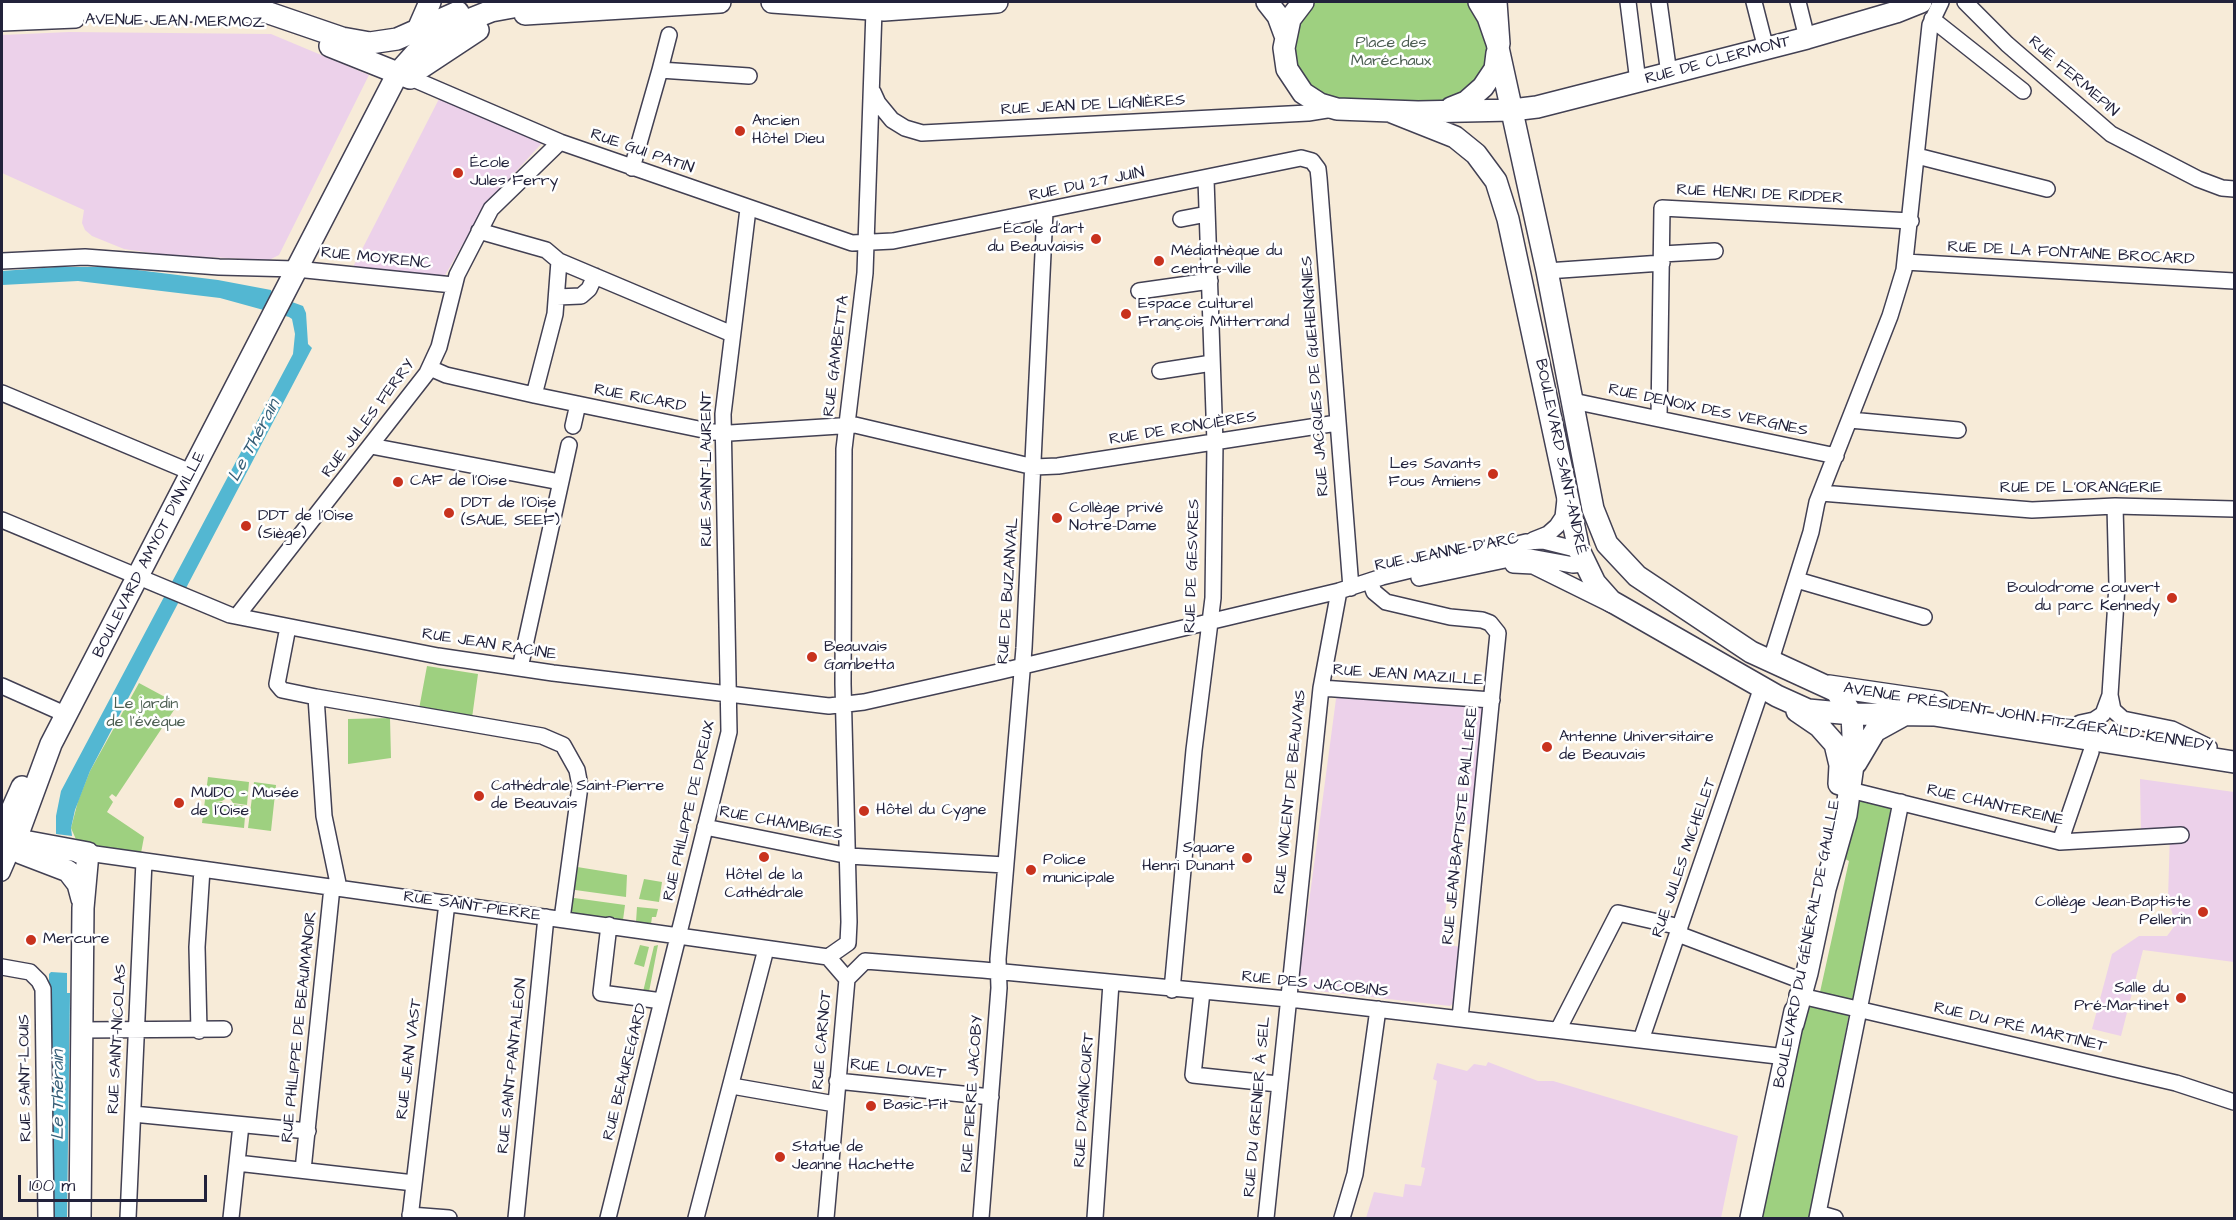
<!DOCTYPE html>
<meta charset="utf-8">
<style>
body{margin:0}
#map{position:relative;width:2236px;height:1220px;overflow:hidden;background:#f7ebd8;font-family:"Architects Daughter",sans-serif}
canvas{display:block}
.frame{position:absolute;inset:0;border:3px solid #22223b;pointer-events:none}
.scale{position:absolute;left:18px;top:1175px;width:189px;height:27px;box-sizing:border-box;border:3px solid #22223b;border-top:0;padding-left:8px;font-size:18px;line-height:21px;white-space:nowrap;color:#22223b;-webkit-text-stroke:4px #fff;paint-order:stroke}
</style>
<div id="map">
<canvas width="2236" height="1220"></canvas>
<div class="frame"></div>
<div class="scale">100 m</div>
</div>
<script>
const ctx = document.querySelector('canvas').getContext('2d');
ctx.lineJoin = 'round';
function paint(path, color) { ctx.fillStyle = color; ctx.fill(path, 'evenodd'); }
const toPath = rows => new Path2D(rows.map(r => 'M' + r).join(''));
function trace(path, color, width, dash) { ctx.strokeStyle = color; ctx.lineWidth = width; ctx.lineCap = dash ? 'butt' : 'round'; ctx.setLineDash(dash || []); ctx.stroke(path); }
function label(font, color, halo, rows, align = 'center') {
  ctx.font = font + ' "Architects Daughter",sans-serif'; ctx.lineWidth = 5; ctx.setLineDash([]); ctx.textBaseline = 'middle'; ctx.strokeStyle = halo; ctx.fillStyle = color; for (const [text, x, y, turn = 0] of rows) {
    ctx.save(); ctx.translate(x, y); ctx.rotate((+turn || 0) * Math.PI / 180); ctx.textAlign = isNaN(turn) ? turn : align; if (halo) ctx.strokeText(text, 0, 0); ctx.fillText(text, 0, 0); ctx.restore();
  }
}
const built = toPath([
 [69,32,271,34,369,75,279,255,269,260,165,255,124,249,92,236,85,230,82,223,84,210,2,173,2,35],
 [441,95,543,142,486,204,444,277,352,269],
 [1339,696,1482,704,1486,709,1474,825,1457,823,1441,944,1462,947,1456,1001,1450,1006,1300,989,1298,985,1336,699],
 [2140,779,2234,792,2234,962,2143,950,2121,1036,2092,1029,2112,954,2139,936,2167,936,2176,924,2168,900,2170,831,2141,832],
 [1488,1062,1538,1081,1553,1081,1738,1136,1721,1218,1366,1218,1374,1192,1403,1197,1405,1184,1421,1186,1425,1168,1421,1167,1437,1081,1433,1079,1437,1063,1467,1071,1474,1064,1486,1066]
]);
const green = toPath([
 [1315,2,1469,2,1474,7,1489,50,1483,80,1445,102,1342,102,1311,89,1296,69,1292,40,1307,7],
 [427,666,478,674,472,718,419,709],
 [139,683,178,704,116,797,112,794,109,797,113,802,107,812,144,837,141,853,78,844,71,828,78,801,90,771],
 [390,718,391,758,348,764,348,719],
 [208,777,249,782,247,805,233,803,229,797,230,784,228,797,222,801,215,801,222,802,227,808,233,804,246,806,244,828,202,823],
 [254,782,276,785,271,831,248,828],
 [1866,798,1894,808,1848,1019,1811,1218,1760,1218,1804,1016,1820,992,1849,861,1843,858,1858,801],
 [571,866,627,875,626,897,568,889],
 [644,879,662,882,659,902,639,899],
 [567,897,625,905,623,920,565,912],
 [637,907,658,909,656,917,652,917,651,924,636,922],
 [640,945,649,947,644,967,634,964],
 [658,945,648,997,642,996,654,946]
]);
const water = toPath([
 [56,267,113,267,218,280,271,290,273,295,303,306,306,313,308,344,312,348,90,771,75,810,71,828,72,836,56,834,56,816,61,791,293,354,295,334,292,319,289,317,220,298,78,281,2,285,2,271],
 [51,972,67,973,67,993,70,993,67,1218,50,1218,49,974]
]);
const street = toPath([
 [1499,2,1502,44],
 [1628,2,1638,82],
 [1659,2,1669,74],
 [1754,2,1766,49],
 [1798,2,1807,38],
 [1965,2,2007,44,2111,134,2198,179,2222,188,2234,189],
 [1932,19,2023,91],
 [2,23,76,20],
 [660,70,669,35],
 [411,78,560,142,852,243,893,241,1301,158,1312,161,1318,169,1319,178,1351,588],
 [873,92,878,103,892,120,905,128,922,133,1308,113,1333,109],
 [1917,156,2047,189],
 [632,168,660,70,749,76],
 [1181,219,1207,214],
 [479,231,546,250,559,261,732,334],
 [1662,254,1715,251],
 [2,261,85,257,219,267,296,269,453,285],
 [1905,262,2234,281],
 [1547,271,1662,263],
 [1139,291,1210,281],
 [557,297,581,296,589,289,595,276],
 [430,368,446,375,534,395,713,432,730,433,855,425,1034,467,1058,466,1337,423],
 [1160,371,1212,363],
 [2,393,193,473],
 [534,395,555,314,559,261],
 [1573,401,1836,456],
 [1659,418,1662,208,1911,221],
 [1850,420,1958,430],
 [573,426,578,404],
 [371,446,560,482],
 [1821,493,2032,510,2115,506,2234,509],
 [2,520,230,615,438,656,553,673,829,706,864,702,998,672,1339,591,1382,577,1526,542,1543,541,1579,550],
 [1533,540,1548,534,1557,526,1563,517,1565,499],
 [1513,565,1533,566,1612,605],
 [1419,578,1524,556,1573,565,1584,564],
 [1797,580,1924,617],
 [1370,581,1374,592,1386,602,1450,617,1482,620,1490,623,1498,633,1460,1018],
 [237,616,427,373,439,347,457,275,491,209,560,142],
 [288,627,277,684,282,690,316,697,324,816,339,888],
 [1770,663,1811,532,1817,502,1890,316,1904,270,1930,25,1941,2],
 [520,668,569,445],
 [2,686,67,715],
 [1321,688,1492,700],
 [2110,695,2113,710,2123,719,2172,729,2209,747],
 [316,697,542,736,563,745,577,770,580,786,562,919],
 [2080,723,2094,720,2103,714,2110,695,2117,585,2115,506],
 [1842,788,2060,842,2181,835],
 [705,827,849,856,1005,865],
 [2060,842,2091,752],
 [78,855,88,853,828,957,847,979],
 [2,873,12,850],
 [609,925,601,993,662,1001],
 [1678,934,1805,982],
 [828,957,848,943,849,922,843,684,844,449,865,273,874,10],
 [2,967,30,972,39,981,43,989,46,1218],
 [847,979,865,961,983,970,1298,1000,1786,1057],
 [1172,990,1194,750,1213,598,1215,443,1206,179],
 [1202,992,1193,1075,1278,1084],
 [1797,995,2176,1083,2234,1102],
 [82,1030,224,1029],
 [1558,1030,1618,913,1680,927],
 [199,1031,197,947,202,869],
 [1641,1040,1762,687],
 [837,1081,991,1097],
 [732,1086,835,1104],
 [133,1114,308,1131],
 [237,1163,414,1183],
 [303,1170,332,887],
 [1818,1213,1835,1218],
 [410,1215,449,1218],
 [128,1218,144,861],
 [231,1218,241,1125],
 [410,1218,447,903],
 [516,1218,546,917],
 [608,1218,729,732,723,414,748,209],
 [696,1218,766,949],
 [826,1218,847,979],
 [981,1218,999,988,998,959,1024,648,1045,212],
 [1095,1218,1111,983],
 [1266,1218,1321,688,1339,591],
 [1342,1218,1355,1174,1378,1009],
 [1817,1218,1901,802]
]);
const secondary = toPath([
 [772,2,884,10,997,2],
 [1267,2,1278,16,1285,35],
 [1303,2,1290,19,1284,48,1287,69,1303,93,1320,104,1337,109,1418,112,1512,110,1537,107,1807,38,1896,12,1921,2],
 [1479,2,1488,17,1497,43,1547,271,1593,509,1607,544,1637,576,1751,652,1836,691,1852,714,1854,758,1846,815,1825,889,1807,973,1793,1024],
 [2,8,266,12,342,38,370,43,397,39,458,12],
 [525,14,720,2],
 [416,34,430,2],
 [330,46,410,78],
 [422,67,478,30],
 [1451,108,1466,102,1483,87,1495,69,1497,53],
 [1392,112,1455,137,1476,154,1496,181,1508,219,1579,550,1595,583,1611,601,1777,696,1808,710,1852,714,1934,715,2234,762],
 [1829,686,1938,702],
 [1797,711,1819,726,1835,744,1840,765,1839,784],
 [1856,763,1875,731,1904,715],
 [2,832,22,787],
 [2,837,88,853,83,908,80,1218],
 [12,850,51,744,398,73,415,54,461,23,491,11,540,2],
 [21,853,68,871,78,884,82,899],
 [1751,1218,1795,1011]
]);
const markers = [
 [740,131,6,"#c8321e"],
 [458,173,6,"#c8321e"],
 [1096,239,6,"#c8321e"],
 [1159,261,6,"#c8321e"],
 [1126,314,6,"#c8321e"],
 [1493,474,6,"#c8321e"],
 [398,482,6,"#c8321e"],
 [449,513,6,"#c8321e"],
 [1057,518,6,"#c8321e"],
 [246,526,6,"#c8321e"],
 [2172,598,6,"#c8321e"],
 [812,657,6,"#c8321e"],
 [1547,747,6,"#c8321e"],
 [479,796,6,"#c8321e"],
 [179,803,6,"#c8321e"],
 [864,811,6,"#c8321e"],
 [764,857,6,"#c8321e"],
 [1247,858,6,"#c8321e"],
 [1031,870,6,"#c8321e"],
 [2203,912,6,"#c8321e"],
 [31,940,6,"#c8321e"],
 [2181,998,6,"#c8321e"],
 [871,1106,6,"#c8321e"],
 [780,1157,6,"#c8321e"]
];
const streetNames = [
 ["AVENUE JEAN MERMOZ",175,22,1],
 ["RUE DE CLERMONT",1718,61,-15],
 ["RUE FERMEPIN",2073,77,41],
 ["RUE JEAN DE LIGNIÈRES",1093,106,-3],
 ["RUE GUI PATIN",642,152,19],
 ["RUE DU 27 JUIN",1087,185,-12],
 ["RUE HENRI DE RIDDER",1760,195,3],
 ["RUE DE LA FONTAINE BROCARD",2071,254,3],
 ["RUE MOYRENC",376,259,6],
 ["RUE GAMBETTA",837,356,-83],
 ["RUE JACQUES DE GUEHENGNIES",1316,376,-94],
 ["RUE RICARD",640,399,11],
 ["RUE DENOIX DES VERGNES",1708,411,12],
 ["RUE JULES FERRY",369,419,-53],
 ["RUE DE RONCIÈRES",1183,429,-9],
 ["BOULEVARD SAINT-ANDRÉ",1560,457,78],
 ["RUE SAINT-LAURENT",708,469,-90],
 ["RUE DE L'ORANGERIE",2081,489],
 ["RUE JEANNE D'ARC",1447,553,-11],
 ["BOULEVARD AMYOT D'INVILLE",150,555,-63],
 ["RUE DE GESVRES",1193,566,-88],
 ["RUE DE BUZANVAL",1009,591,-86],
 ["RUE JEAN RACINE",489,645,9],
 ["RUE JEAN MAZILLE",1408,676,4],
 ["AVENUE PRÉSIDENT JOHN FITZGERALD KENNEDY",2028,718,9],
 ["RUE VINCENT DE BEAUVAIS",1291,792,-84],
 ["RUE CHANTEREINE",1995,806,13],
 ["RUE PHILIPPE DE DREUX",690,811,-77],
 ["RUE CHAMBIGES",781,824,11],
 ["RUE JEAN-BAPTISTE BAILLIÈRE",1461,826,-84],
 ["RUE JULES MICHELET",1685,858,-71],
 ["RUE SAINT-PIERRE",472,907,8],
 ["BOULEVARD DU GÉNÉRAL DE GAULLE",1808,944,-79],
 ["RUE DES JACOBINS",1315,985,6],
 ["RUE PHILIPPE DE BEAUMANOIR",300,1027,-84],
 ["RUE DU PRÉ MARTINET",2020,1028,13],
 ["RUE SAINT-NICOLAS",118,1039,-87],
 ["RUE CARNOT",823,1040,-85],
 ["RUE JEAN VAST",410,1059,-83],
 ["RUE SAINT-PANTALÉON",513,1066,-84],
 ["RUE LOUVET",898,1070,6],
 ["RUE BEAUREGARD",626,1072,-76],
 ["RUE SAINT-LOUIS",26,1078,-91],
 ["RUE PIERRE JACOBY",973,1094,-86],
 ["RUE D'AGINCOURT",1085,1100,-86],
 ["RUE DU GRENIER À SEL",1258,1107,-85]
];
const parkNames = [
 ["Place des",1391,44],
 ["Maréchaux",1391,62],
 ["Le jardin",146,705],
 ["de l'évèque",146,723]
];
const poiNames = [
 ["Ancien",752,122],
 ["Hôtel Dieu",752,140],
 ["École",470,164],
 ["Jules Ferry",470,182],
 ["École d'art",1084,230,"right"],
 ["du Beauvaisis",1084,248,"right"],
 ["Médiathèque du",1171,252],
 ["centre-ville",1171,270],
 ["Espace culturel",1138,305],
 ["François Mitterrand",1138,323],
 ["Les Savants",1481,465,"right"],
 ["Fous Amiens",1481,483,"right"],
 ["CAF de l'Oise",410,482],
 ["DDT de l'Oise",461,504],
 ["(SAUE, SEEF)",461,522],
 ["Collège privé",1069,509],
 ["Notre-Dame",1069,527],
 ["DDT de l'Oise",258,517],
 ["(Siège)",258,535],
 ["Boulodrome couvert",2160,589,"right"],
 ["du parc Kennedy",2160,607,"right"],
 ["Beauvais",824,648],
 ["Gambetta",824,666],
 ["Antenne Universitaire",1559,738],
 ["de Beauvais",1559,756],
 ["Cathédrale Saint-Pierre",491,787],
 ["de Beauvais",491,805],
 ["MUDO – Musée",191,794],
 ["de l'Oise",191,812],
 ["Hôtel du Cygne",876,811],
 ["Square",1235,849,"right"],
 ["Henri Dunant",1235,867,"right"],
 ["Police",1043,861],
 ["municipale",1043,879],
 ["Hôtel de la",764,876,"center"],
 ["Cathédrale",764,894,"center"],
 ["Collège Jean-Baptiste",2191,903,"right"],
 ["Pellerin",2191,921,"right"],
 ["Mercure",43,940],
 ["Salle du",2169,989,"right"],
 ["Pré-Martinet",2169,1007,"right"],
 ["Basic-Fit",883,1106],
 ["Statue de",792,1148],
 ["Jeanne Hachette",792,1166]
];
const waterNames = [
 ["Le Thérain",255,441,-62],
 ["Le Thérain",59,1095,-90]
];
paint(built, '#ecd1ea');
paint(green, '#9ed080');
paint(water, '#53b7d2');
trace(street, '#424053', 18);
trace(secondary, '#424053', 24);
trace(street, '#fff', 15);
trace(secondary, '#fff', 21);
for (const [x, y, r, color] of markers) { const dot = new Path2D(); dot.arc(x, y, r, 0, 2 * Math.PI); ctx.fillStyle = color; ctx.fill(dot); trace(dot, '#fff', 2); }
label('16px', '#22223b', '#fff', streetNames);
label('16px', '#4d5f53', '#fff', parkNames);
label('16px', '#22223b', '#fff', poiNames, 'left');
label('italic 18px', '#365e77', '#fff', waterNames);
</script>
